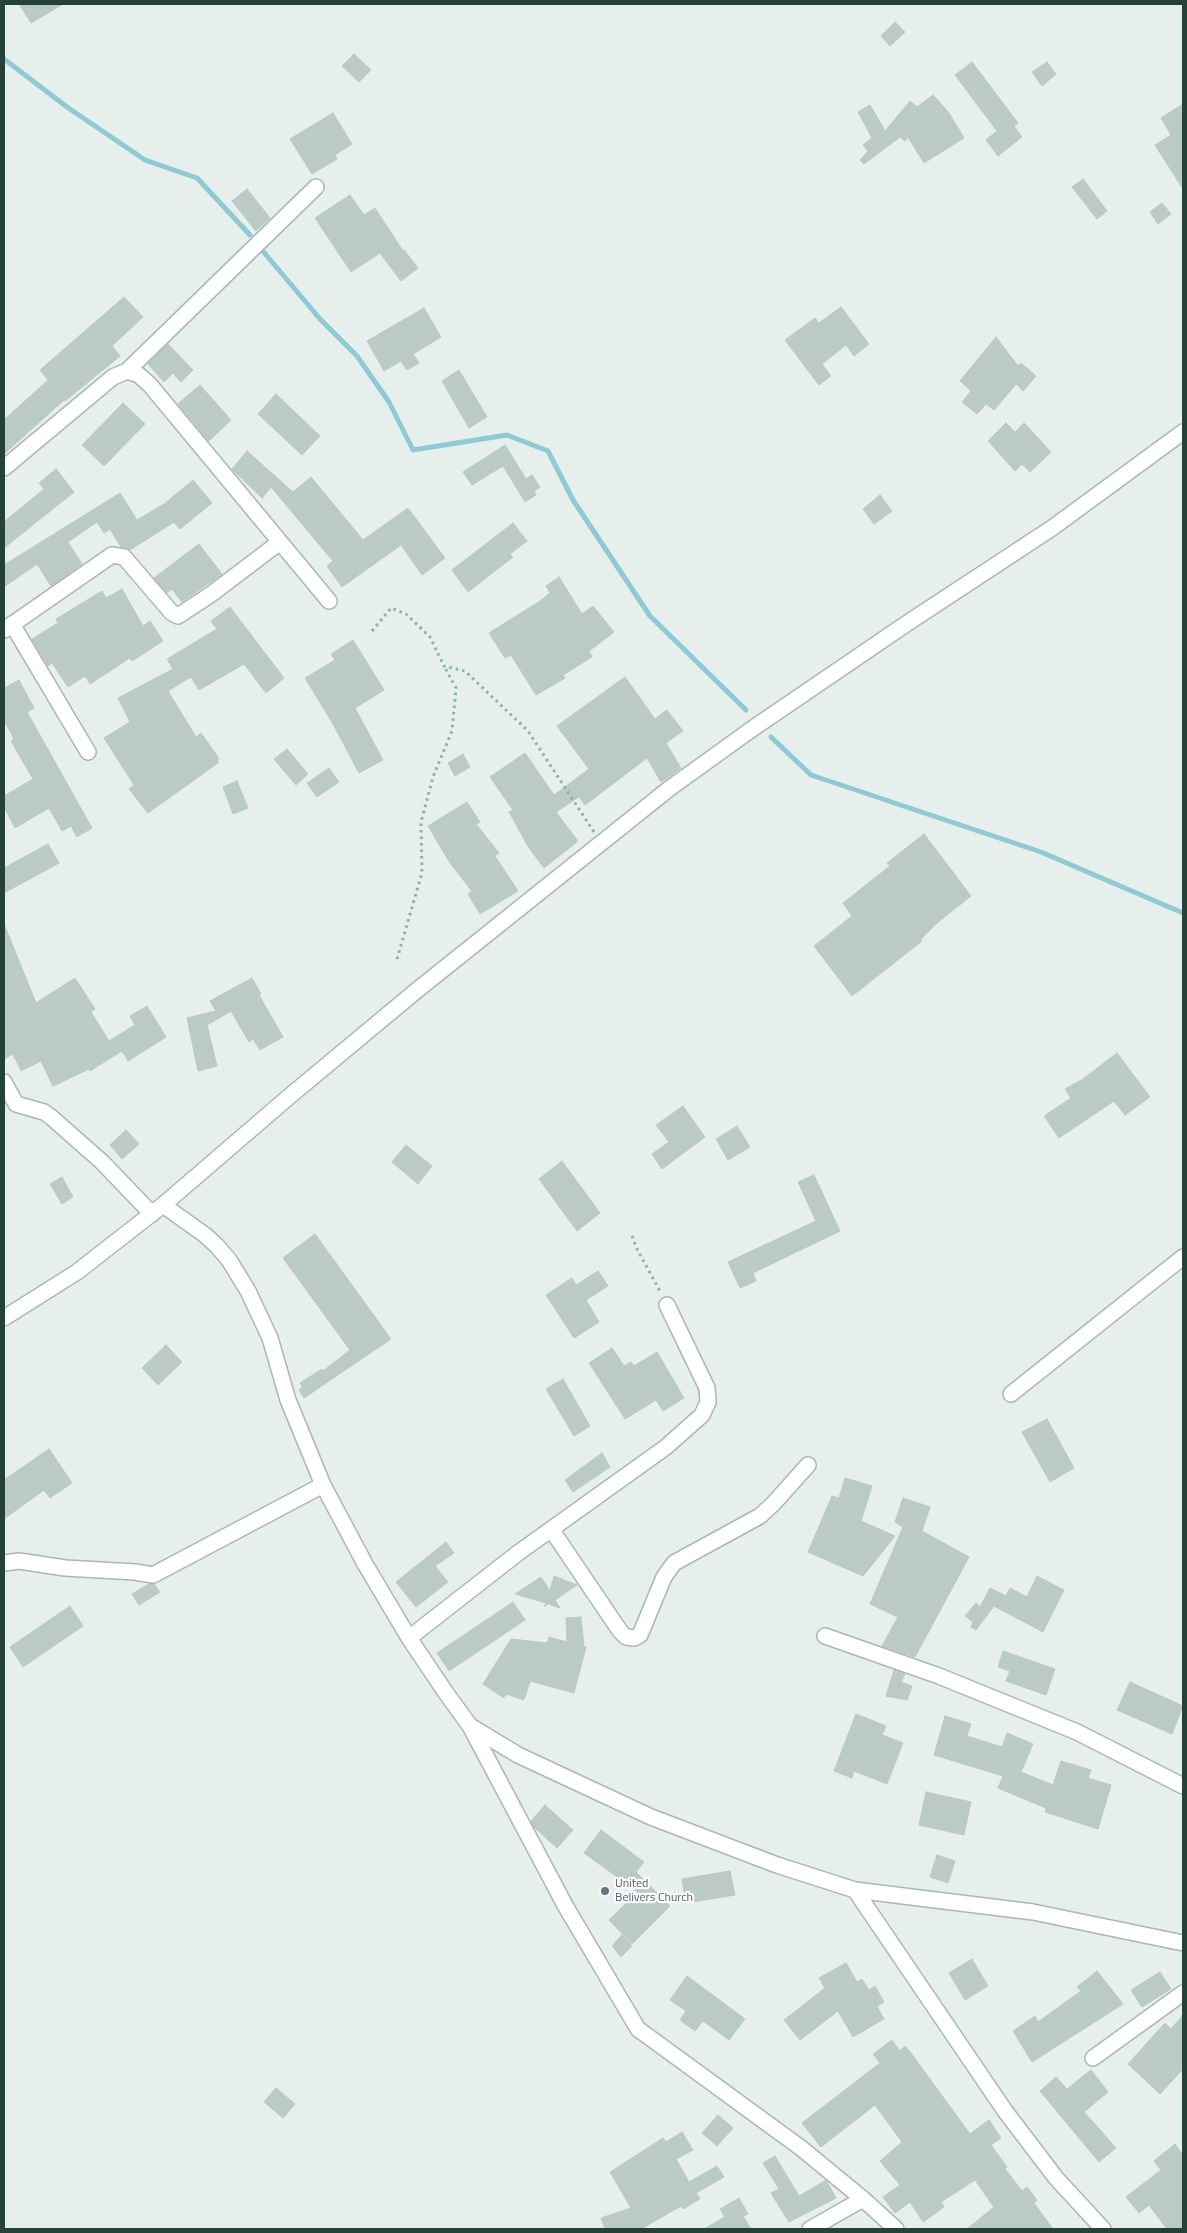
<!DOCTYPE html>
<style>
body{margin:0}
#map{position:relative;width:1187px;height:2233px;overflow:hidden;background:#e6efeb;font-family:"Titillium Web",sans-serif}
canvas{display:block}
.frame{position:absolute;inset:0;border:5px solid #24423a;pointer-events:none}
</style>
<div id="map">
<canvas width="1187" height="2233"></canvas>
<div class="frame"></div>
</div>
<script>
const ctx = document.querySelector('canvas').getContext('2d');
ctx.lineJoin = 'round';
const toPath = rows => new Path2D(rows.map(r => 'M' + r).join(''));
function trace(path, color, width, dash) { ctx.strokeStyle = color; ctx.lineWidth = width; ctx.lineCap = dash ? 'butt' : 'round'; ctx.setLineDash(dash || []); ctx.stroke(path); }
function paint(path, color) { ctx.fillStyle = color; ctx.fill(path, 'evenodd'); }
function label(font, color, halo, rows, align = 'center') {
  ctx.font = font + ' "Titillium Web",sans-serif'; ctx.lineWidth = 4.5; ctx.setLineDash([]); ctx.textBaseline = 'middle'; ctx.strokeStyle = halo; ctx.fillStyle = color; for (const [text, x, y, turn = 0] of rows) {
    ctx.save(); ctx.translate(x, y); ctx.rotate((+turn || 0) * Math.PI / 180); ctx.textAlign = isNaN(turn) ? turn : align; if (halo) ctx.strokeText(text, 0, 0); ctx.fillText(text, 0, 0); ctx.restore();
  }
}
const stream = toPath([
 [4,59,67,107,145,160,197,178,250,235],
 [262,250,320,319,357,356,389,402,413,450,507,435,548,451,573,500,650,616,746,710],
 [771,737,811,775,1041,852,1183,913]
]);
const building = toPath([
 [19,4,63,4,31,23,19,4],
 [895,22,905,32,890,46,881,36,895,22],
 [354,54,371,70,359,82,342,66,354,54],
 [972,62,1018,123,1014,126,1022,137,998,156,986,140,997,131,955,75,972,62],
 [1047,62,1056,74,1042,86,1032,72,1047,62],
 [933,95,949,113,964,138,924,163,908,137,905,141,900,137,864,164,860,160,868,151,863,145,872,138,858,112,870,105,885,131,910,101,917,107,933,95],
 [1183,104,1183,189,1155,145,1171,135,1161,118,1183,104],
 [333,113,352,144,335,155,337,159,312,174,290,139,333,113],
 [1083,179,1107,211,1097,219,1072,187,1083,179],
 [247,189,270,218,256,231,232,201,247,189],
 [350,195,364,215,375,208,403,251,404,250,418,268,401,281,380,253,351,272,315,218,350,195],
 [1162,203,1171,214,1158,224,1150,212,1162,203],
 [124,297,143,317,112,346,120,356,65,401,64,400,4,454,4,420,48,380,40,370,124,297],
 [841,307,869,344,854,356,846,345,822,364,831,376,819,385,785,340,815,318,819,323,841,307],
 [424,308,441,337,413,354,419,363,407,370,401,361,384,371,367,341,424,308],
 [996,337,1018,366,1021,363,1036,376,1023,391,1016,384,994,410,986,404,977,414,962,402,971,391,960,381,996,337],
 [168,344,193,370,181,382,173,373,164,382,148,364,168,344],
 [459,370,487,417,469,428,442,381,459,370],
 [200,385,231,420,209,441,178,404,200,385],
 [276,394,320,436,302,455,258,414,276,394],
 [123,403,145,424,104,466,82,445,123,403],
 [1006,423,1015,432,1024,423,1051,452,1030,472,1022,464,1015,471,988,441,1006,423],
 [505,445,526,479,532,475,540,487,534,491,536,495,525,502,503,466,472,485,463,472,505,445],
 [247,451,293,492,311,477,363,540,408,508,445,558,422,575,401,545,342,587,327,566,333,561,271,487,262,498,232,469,247,451],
 [56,469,74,492,4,548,4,522,44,489,39,483,56,469],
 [193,480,212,503,180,529,174,522,130,550,121,547,110,529,104,533,97,522,68,542,82,564,51,586,37,564,4,587,4,565,120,493,137,520,164,504,193,480],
 [880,495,892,511,874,524,863,509,880,495],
 [513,523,527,541,510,554,513,557,468,592,452,570,513,523],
 [199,544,222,574,182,602,172,589,167,593,154,578,199,544],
 [559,577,582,614,593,606,614,632,589,651,592,657,563,675,565,678,536,695,511,655,505,658,489,633,540,601,550,593,546,586,559,577],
 [122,589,143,626,150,621,163,641,132,661,130,658,90,684,85,676,68,687,52,663,48,666,32,639,58,623,56,619,102,591,106,598,122,589],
 [230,607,284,678,266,693,244,664,199,690,191,677,168,691,196,737,201,733,218,757,218,763,148,813,129,789,134,785,104,738,130,722,118,698,173,669,167,659,217,629,211,621,230,607],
 [353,640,384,690,355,708,383,760,359,773,333,724,305,678,335,660,331,654,353,640],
 [625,677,655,719,667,710,683,731,666,743,681,768,661,782,647,758,585,805,579,797,556,812,578,841,544,868,529,848,509,812,513,810,490,777,525,753,554,795,589,769,557,726,625,677],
 [19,680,34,708,27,712,92,828,77,837,71,826,62,831,49,808,15,828,4,807,4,796,33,779,11,741,14,739,4,720,4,688,19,680],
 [287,749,308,774,296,785,274,759,287,749],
 [463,754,470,767,455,776,448,763,463,754],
 [329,768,339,782,317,797,307,783,329,768],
 [237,781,248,808,233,814,223,787,237,781],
 [467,802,480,822,476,824,499,853,495,856,518,891,480,914,468,894,472,891,450,863,428,826,467,802],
 [924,834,971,896,937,923,921,939,922,941,852,996,814,946,852,916,843,903,890,866,887,863,924,834],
 [48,844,59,863,4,893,4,868,48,844],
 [4,924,36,1003,75,978,95,1009,91,1012,109,1041,135,1025,130,1016,147,1006,166,1037,128,1061,122,1051,90,1071,89,1069,53,1086,41,1061,21,1071,13,1054,4,1059,4,924],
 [252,978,261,994,259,995,283,1037,260,1050,253,1039,249,1042,231,1011,207,1025,217,1066,198,1071,187,1018,216,1011,210,1001,252,978],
 [1117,1053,1150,1097,1125,1115,1114,1101,1059,1138,1044,1116,1071,1098,1065,1089,1083,1079,1117,1053],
 [683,1106,705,1137,662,1169,652,1154,669,1142,656,1125,683,1106],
 [737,1126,750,1147,728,1160,716,1139,737,1126],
 [126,1130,139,1144,122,1159,110,1145,126,1130],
 [406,1145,432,1166,418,1184,392,1162,406,1145],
 [562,1161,600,1213,577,1231,539,1179,562,1161],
 [814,1175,840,1231,753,1273,756,1281,740,1288,728,1262,816,1221,798,1182,814,1175],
 [62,1177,73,1197,62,1204,50,1184,62,1177],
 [315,1234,391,1339,304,1398,299,1390,303,1387,300,1383,322,1369,323,1371,350,1350,283,1258,315,1234],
 [598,1271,608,1286,586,1300,599,1322,574,1338,546,1295,572,1278,576,1285,598,1271],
 [166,1345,182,1362,158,1385,142,1368,166,1345],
 [612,1348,624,1366,631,1362,634,1366,657,1352,684,1398,663,1411,656,1400,625,1419,589,1363,612,1348],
 [563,1379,590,1426,574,1436,546,1389,563,1379],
 [1047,1419,1074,1468,1050,1482,1022,1432,1047,1419],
 [49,1449,72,1483,50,1498,44,1490,4,1519,4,1480,49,1449],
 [602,1453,610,1467,573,1492,565,1480,602,1453],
 [845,1478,872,1486,861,1521,895,1536,863,1576,808,1552,832,1496,839,1498,845,1478],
 [903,1498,930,1507,922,1531,969,1557,915,1657,882,1646,898,1617,870,1604,903,1527,895,1522,903,1498],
 [446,1542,454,1553,435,1566,448,1582,416,1607,396,1582,446,1542],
 [554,1576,577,1585,555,1600,560,1608,548,1604,544,1607,546,1603,515,1594,541,1577,550,1591,554,1576],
 [1037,1576,1064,1590,1043,1632,994,1606,976,1630,971,1627,973,1622,965,1616,976,1603,980,1607,990,1588,1006,1596,1010,1588,1027,1597,1037,1576],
 [149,1584,154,1584,160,1592,139,1605,132,1594,149,1584],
 [513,1602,525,1620,449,1671,437,1653,513,1602],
 [70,1606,83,1626,23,1667,10,1647,70,1606],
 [581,1617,584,1647,586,1647,574,1693,530,1681,524,1700,506,1694,504,1698,483,1684,511,1639,547,1643,549,1637,567,1642,566,1618,581,1617],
 [1003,1651,1055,1669,1046,1695,1006,1681,1010,1671,998,1667,1003,1651],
 [894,1670,905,1674,901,1682,912,1686,907,1700,886,1696,894,1670],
 [1130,1682,1183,1706,1172,1734,1117,1710,1130,1682],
 [856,1714,886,1726,882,1735,903,1743,887,1784,854,1771,852,1778,834,1771,856,1714],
 [945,1716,971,1724,967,1736,1002,1747,1007,1733,1033,1744,1021,1772,1053,1785,1061,1761,1091,1770,1088,1778,1111,1785,1098,1829,1045,1812,1046,1808,998,1788,1003,1776,934,1755,945,1716],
 [926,1792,971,1802,964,1835,919,1825,926,1792],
 [545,1805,573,1830,557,1848,534,1827,531,1821,545,1805],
 [601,1830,644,1862,636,1872,670,1906,632,1944,609,1920,638,1892,584,1853,601,1830],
 [937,1855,955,1861,948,1883,930,1877,937,1855],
 [730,1871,735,1895,686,1903,682,1879,730,1871],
 [622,1935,632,1946,621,1957,612,1946,622,1935],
 [972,1959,988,1986,965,2000,949,1973,972,1959],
 [846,1963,857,1982,862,1979,869,1990,875,1986,884,2002,877,2006,884,2019,853,2037,838,2011,800,2040,784,2020,825,1988,819,1978,846,1963],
 [1097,1971,1123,2004,1032,2062,1013,2031,1035,2016,1038,2022,1081,1991,1077,1987,1097,1971],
 [1160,1972,1171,1989,1142,2007,1131,1990,1160,1972],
 [687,1976,745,2019,729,2040,703,2021,695,2031,680,2020,686,2011,670,2000,687,1976],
 [1183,2015,1183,2069,1160,2094,1128,2064,1165,2023,1171,2029,1183,2015],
 [892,2040,900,2051,905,2046,911,2053,970,2134,989,2120,1001,2138,991,2145,1007,2167,1005,2169,1022,2191,1027,2187,1037,2200,1034,2203,1053,2229,967,2229,994,2207,975,2180,941,2202,944,2207,923,2222,910,2202,895,2213,883,2197,900,2185,880,2161,902,2142,875,2105,821,2147,802,2123,880,2063,873,2054,892,2040],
 [1091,2070,1108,2092,1084,2112,1116,2148,1099,2162,1040,2091,1056,2077,1067,2089,1091,2070],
 [276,2088,295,2104,283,2118,264,2102,276,2088],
 [718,2115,733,2128,717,2146,702,2133,718,2115],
 [682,2132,693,2150,676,2159,689,2182,717,2166,724,2177,696,2193,700,2199,683,2209,681,2206,641,2229,605,2229,601,2218,631,2208,610,2172,663,2138,666,2142,682,2132],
 [1175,2144,1183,2155,1183,2229,1167,2229,1149,2205,1139,2213,1126,2197,1161,2170,1154,2161,1175,2144],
 [775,2156,799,2196,826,2180,836,2198,789,2222,771,2193,779,2189,763,2163,775,2156],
 [739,2198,748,2214,743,2216,751,2229,704,2229,725,2217,720,2209,739,2198]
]);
const path = toPath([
 [372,631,391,608,406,614,430,637,444,666,465,671,528,731,594,832],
 [397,959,422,873,421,822,433,777,452,731,456,688,444,666],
 [632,1236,637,1249,661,1293]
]);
const minor = toPath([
 [127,371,316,187],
 [4,468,113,377,127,371,139,375,150,385,329,601],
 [12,624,88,752],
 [4,630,112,555,124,557,172,613,178,616,210,595,280,542],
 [4,1082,16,1104,44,1112,51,1117,102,1162,152,1214],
 [163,1205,205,1235,217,1246,229,1260,248,1291,270,1338,288,1400,323,1485,365,1564,409,1638,446,1693,470,1726,518,1755,651,1817,777,1865,855,1890,1033,1912,1183,1943],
 [4,1318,77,1272,163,1205,291,1095,416,991,670,788,752,729,906,624,1052,528,1183,432],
 [1011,1394,1183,1257],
 [551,1529,620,1631,626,1637,634,1638,640,1635,664,1577,674,1563,760,1516,773,1504,808,1465],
 [4,1563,19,1561,65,1568,135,1572,153,1575,323,1485],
 [825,1636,939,1676,1077,1732,1183,1786],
 [409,1638,518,1553,666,1447,702,1415,708,1402,707,1388,667,1305],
 [470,1726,566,1907,638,2029,801,2148,863,2199,896,2229],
 [855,1890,1005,2111,1056,2178,1103,2229],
 [1093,2058,1183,1993],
 [810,2229,863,2199]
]);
const markers = [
 [605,1891,5,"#6b7280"]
];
const worshipNames = [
 ["United",615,1884],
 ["Belivers Church",615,1898]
];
trace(stream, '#8ec9d4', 5);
paint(building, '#bbcac4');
trace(building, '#b8c9c2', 1);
trace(minor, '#a8b8b2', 18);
trace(path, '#86b3a5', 3, [2.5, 4]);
trace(minor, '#fff', 15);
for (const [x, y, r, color] of markers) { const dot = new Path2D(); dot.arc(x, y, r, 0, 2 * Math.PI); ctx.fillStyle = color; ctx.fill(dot); trace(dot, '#f7fbf9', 2); }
label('12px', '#5b616d', '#f7fbf9', worshipNames, 'left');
</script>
